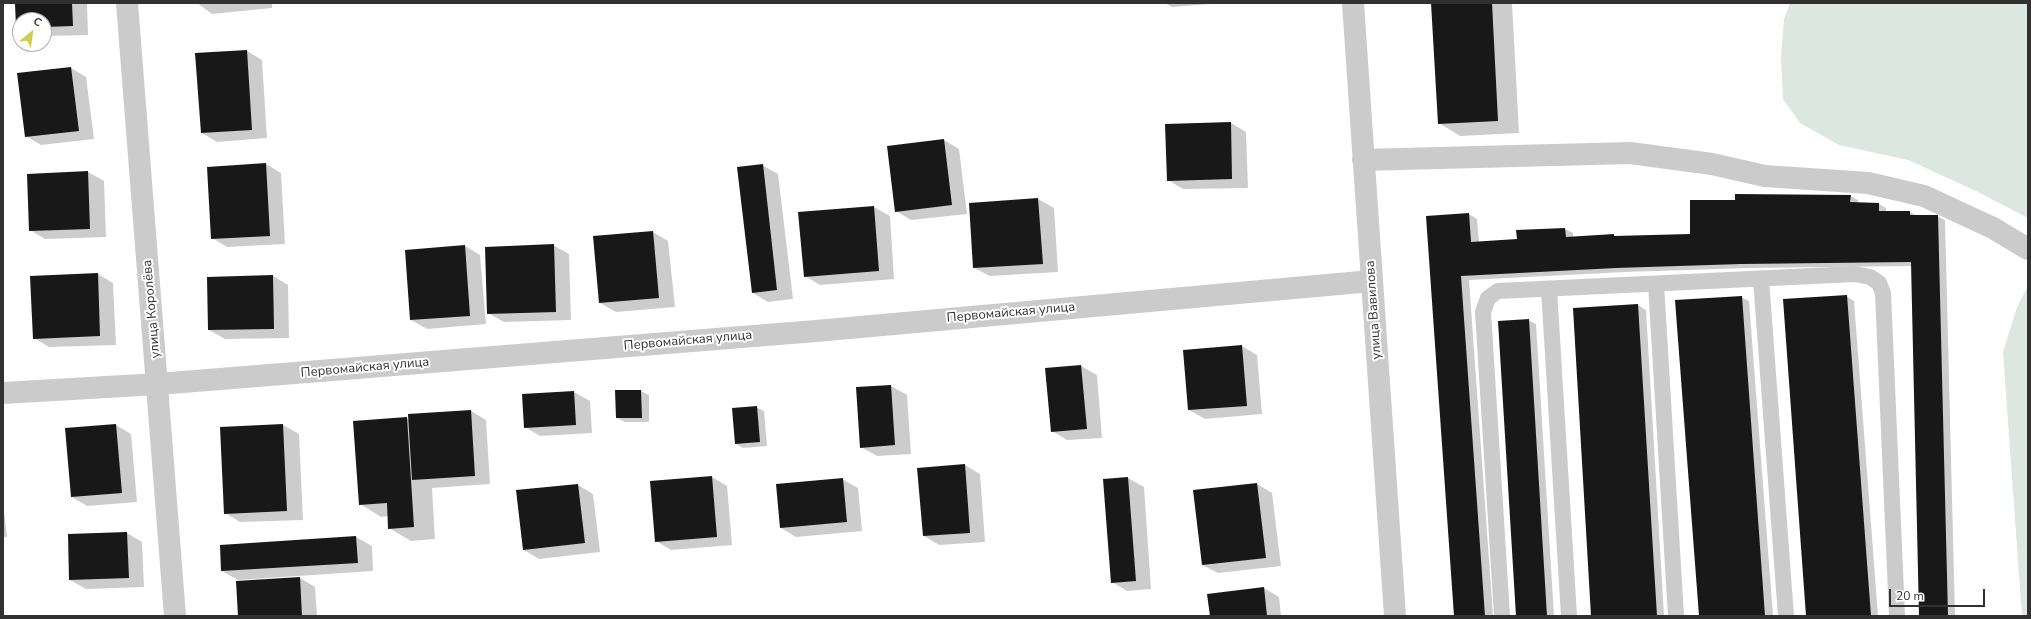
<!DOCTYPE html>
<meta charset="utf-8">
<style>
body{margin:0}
#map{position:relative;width:2031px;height:619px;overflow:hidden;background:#fff;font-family:"Nunito Sans",sans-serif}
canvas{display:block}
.frame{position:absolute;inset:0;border:4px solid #313131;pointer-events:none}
.north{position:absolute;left:12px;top:12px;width:40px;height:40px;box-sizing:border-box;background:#fff;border:1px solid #adadad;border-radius:50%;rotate:29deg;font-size:11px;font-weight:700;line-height:16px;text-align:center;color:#313131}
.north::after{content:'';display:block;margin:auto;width:14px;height:18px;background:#cdd04c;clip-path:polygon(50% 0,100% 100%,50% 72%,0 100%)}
.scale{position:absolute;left:1889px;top:589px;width:96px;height:18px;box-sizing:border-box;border:2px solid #313131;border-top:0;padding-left:5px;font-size:12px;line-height:14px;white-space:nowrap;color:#313131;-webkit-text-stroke:3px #fff;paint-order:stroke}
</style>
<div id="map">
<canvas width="2031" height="619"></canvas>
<div class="frame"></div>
<div class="north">С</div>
<div class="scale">20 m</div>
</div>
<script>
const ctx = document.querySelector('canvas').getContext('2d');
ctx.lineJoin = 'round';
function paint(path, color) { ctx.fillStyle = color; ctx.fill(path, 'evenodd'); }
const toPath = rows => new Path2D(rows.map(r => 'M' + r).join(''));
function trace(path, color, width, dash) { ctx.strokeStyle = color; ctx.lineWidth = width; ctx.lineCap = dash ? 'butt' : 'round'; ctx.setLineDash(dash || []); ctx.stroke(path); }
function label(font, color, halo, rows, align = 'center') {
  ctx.font = font + ' "Nunito Sans",sans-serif'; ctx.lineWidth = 4; ctx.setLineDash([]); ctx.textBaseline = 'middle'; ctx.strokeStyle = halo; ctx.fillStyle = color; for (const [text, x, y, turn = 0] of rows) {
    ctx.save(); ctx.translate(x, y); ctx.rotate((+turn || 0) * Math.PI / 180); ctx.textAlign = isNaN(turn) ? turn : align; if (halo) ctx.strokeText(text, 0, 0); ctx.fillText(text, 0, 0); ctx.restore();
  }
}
const green = toPath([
 [1790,3,2028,3,2028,218,1976,191,1908,160,1839,145,1800,123,1783,99,1781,58,1784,19],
 [2028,286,2028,616,2022,616,2003,352,2017,307]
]);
const shadow = toPath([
 [16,3,87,3,88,35,44,36,44,20,20,20,20,30,17,28],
 [197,3,272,3,272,8,212,14],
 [1165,3,1224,3,1172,7],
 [1432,3,1512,3,1519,133,1460,136,1439,123],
 [247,51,262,60,267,138,217,142,202,133],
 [71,68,86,77,94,139,41,145,26,136],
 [1231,123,1246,132,1248,188,1183,189,1168,180],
 [944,140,959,149,967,214,911,220,896,211],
 [266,164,281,173,285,244,227,247,212,238],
 [762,165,778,174,793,299,768,302,753,293],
 [88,172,104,181,106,237,45,239,30,230],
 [1850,196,1858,200,1858,204,1879,204,1886,208,1886,212,1910,212,1917,216,1937,216,1945,220,1955,616,1920,616,1912,266,1749,268,1625,272,1469,280,1493,616,1455,616,1427,217,1469,214,1477,219,1479,242,1518,240,1517,231,1565,229,1573,233,1573,237,1614,235,1617,237,1691,235,1736,201],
 [1038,199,1054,208,1058,272,990,276,974,268],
 [874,207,890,216,894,279,820,285,805,276],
 [653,232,668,241,675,307,616,312,600,303],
 [553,245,569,254,571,320,504,322,488,313],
 [465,246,480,255,486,324,427,329,411,320],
 [98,274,113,283,116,345,49,347,34,338],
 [273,276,288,285,289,338,225,339,209,330],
 [1846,296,1854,301,1878,616,1807,616],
 [1741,297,1749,301,1773,616,1700,616],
 [1638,305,1646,310,1664,616,1592,616],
 [1528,320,1536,324,1554,616,1517,616],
 [1242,346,1257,355,1262,414,1205,419,1189,410],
 [1081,366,1097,375,1102,438,1067,440,1052,431],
 [891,386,907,395,911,454,877,456,861,447,857,388],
 [641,391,649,395,649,422,625,422,617,418],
 [574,392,590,401,592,433,540,436,525,427,523,395],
 [756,407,764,411,767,446,743,448,736,444],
 [471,411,486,420,490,484,432,488,435,539,411,541,389,528,389,516,381,517,360,504,407,418,410,420],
 [116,425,131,434,137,502,87,506,72,497],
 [283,425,299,434,303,520,240,522,225,513,221,428],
 [965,465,980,474,985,542,939,545,924,536],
 [712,477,727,486,732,545,671,550,656,541],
 [1128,478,1144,487,1151,589,1127,591,1112,582],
 [842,479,858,488,862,531,796,537,781,528],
 [1257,484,1272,493,1281,566,1218,573,1202,565],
 [578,485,593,494,600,552,539,559,524,550],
 [3,503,7,537,3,537],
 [127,533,142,542,144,587,86,589,70,580],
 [356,537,372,546,373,571,238,580,222,571,221,546],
 [300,578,315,587,317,616,239,616],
 [1264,588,1279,597,1281,616,1211,616]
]);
const building = toPath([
 [15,3,72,3,73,26,44,27,44,20,20,20,20,28,16,28],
 [1431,3,1492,3,1498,121,1438,124],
 [247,50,252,130,201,133,195,53],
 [71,67,79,131,25,137,17,73],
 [1231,122,1232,179,1167,181,1165,124],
 [944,139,952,205,895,212,887,146],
 [266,163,270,236,211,239,207,167],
 [763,164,777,290,752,293,737,167],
 [88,171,90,229,29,231,27,174],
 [1735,194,1851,195,1850,202,1879,203,1879,211,1910,211,1910,215,1938,215,1948,616,1919,616,1911,262,1741,264,1616,268,1461,276,1485,616,1454,616,1426,216,1469,213,1471,242,1517,239,1516,230,1565,228,1566,237,1614,234,1614,236,1690,234,1690,200,1735,200],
 [1038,198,1043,264,973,268,969,203],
 [874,206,879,271,804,277,798,212],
 [653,231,659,298,599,303,593,236],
 [554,244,556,312,487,314,485,247],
 [465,245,470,316,410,320,405,250],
 [98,273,100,336,33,339,30,276],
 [273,275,274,329,208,330,207,277],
 [1847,295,1871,616,1806,616,1783,299],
 [1742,296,1765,616,1699,616,1675,300],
 [1638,304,1657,616,1591,616,1573,308],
 [1529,319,1547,616,1516,616,1498,321],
 [1242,345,1247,406,1188,410,1183,350],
 [1081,365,1087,429,1051,432,1045,368],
 [891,385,895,445,860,448,856,387],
 [615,390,641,390,642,418,616,418],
 [574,391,576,425,524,428,522,394],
 [757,406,760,442,735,444,732,408],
 [471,410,475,476,412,480,408,414],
 [407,417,414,527,388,529,387,503,359,505,353,421],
 [116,424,122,493,71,497,65,428],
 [283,424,287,511,224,514,220,427],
 [965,464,970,533,923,536,917,468],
 [712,476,717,537,655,542,650,481],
 [1128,477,1136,581,1111,583,1103,479],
 [843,478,847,522,780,528,776,484],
 [1257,483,1266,558,1202,565,1193,490],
 [578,484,585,543,523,550,516,490],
 [127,532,129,578,69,580,68,534],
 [356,536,358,563,221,571,220,545],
 [300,577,302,616,238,616,236,581],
 [1264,587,1267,616,1210,616,1207,594]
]);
const service = toPath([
 [1761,279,1786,616],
 [1656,284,1676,616],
 [1549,289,1569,616],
 [1502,616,1483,312,1488,298,1498,291,1855,274,1870,277,1879,283,1883,293,1897,616]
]);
const minor = toPath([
 [127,3,175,616],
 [1363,160,1630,153,1712,164,1765,176,1868,183,1924,196,1993,228,2028,249],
 [3,393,158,384,816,331,1372,281]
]);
const tertiary = toPath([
 [1353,3,1395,616]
]);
const streetNames = [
 ["улица Королёва",152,309,-95],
 ["улица Вавилова",1374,310,-94],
 ["Первомайская улица",1011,313,-5],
 ["Первомайская улица",688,341,-5],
 ["Первомайская улица",365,368,-5]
];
paint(green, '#dce7e2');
paint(shadow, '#0003');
paint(building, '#181818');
trace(service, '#cbcbcb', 16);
trace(minor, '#cbcbcb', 22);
trace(tertiary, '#cbcbcb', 22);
label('13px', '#313131', '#fff', streetNames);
</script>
